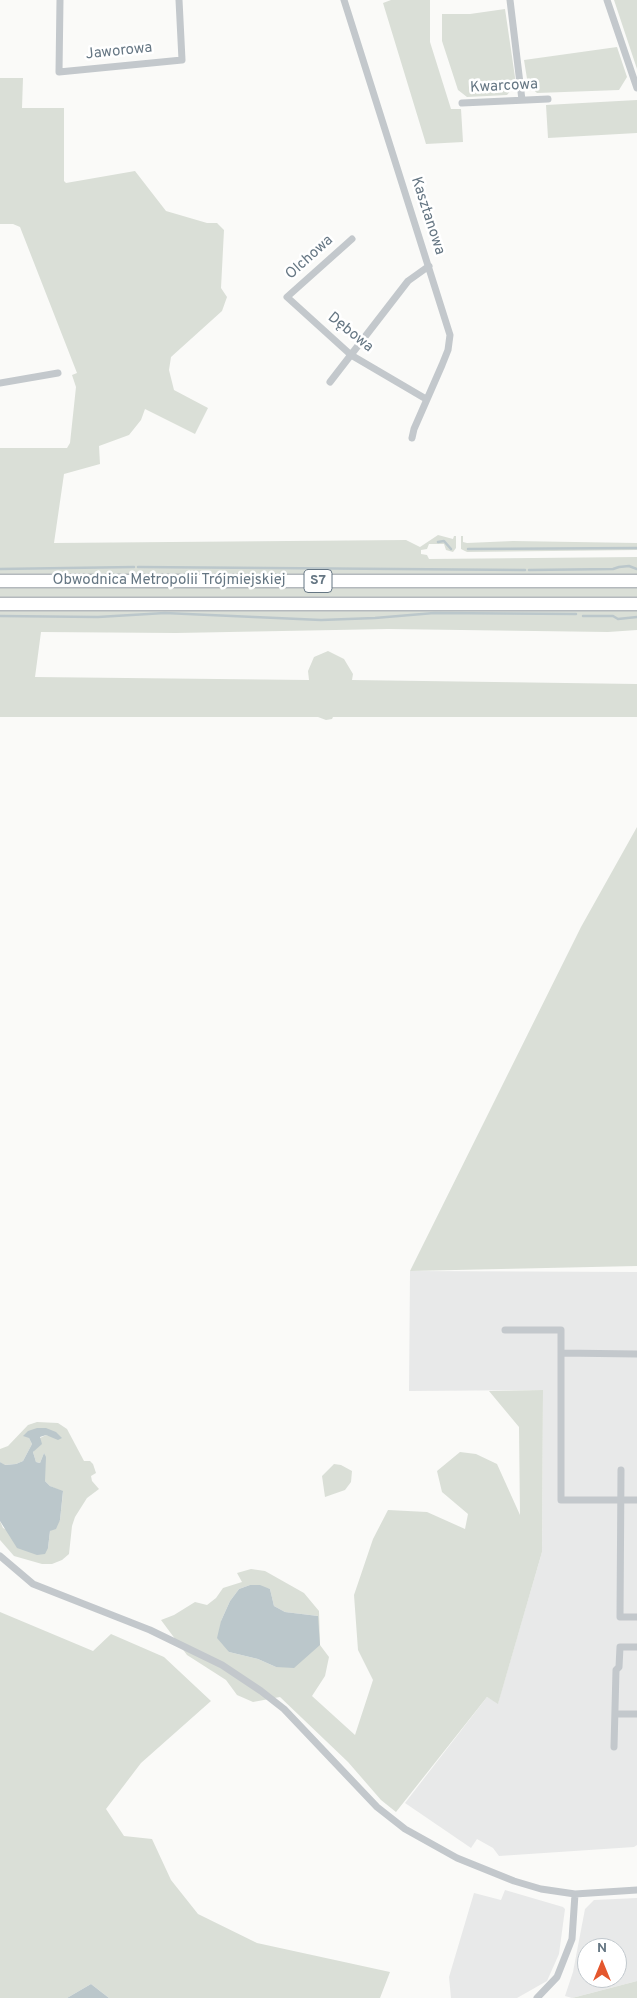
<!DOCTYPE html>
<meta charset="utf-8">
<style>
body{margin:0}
#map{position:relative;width:637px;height:1998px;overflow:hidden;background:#fafaf8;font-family:Overpass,sans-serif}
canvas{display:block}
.north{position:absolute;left:577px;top:1938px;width:50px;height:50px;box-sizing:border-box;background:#fff;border:1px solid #c1c8cd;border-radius:50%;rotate:0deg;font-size:14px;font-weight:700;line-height:20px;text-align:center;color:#657683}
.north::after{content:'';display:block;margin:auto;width:18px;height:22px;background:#e4572e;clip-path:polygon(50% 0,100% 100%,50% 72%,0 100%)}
</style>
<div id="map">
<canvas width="637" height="1998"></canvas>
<div class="north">N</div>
</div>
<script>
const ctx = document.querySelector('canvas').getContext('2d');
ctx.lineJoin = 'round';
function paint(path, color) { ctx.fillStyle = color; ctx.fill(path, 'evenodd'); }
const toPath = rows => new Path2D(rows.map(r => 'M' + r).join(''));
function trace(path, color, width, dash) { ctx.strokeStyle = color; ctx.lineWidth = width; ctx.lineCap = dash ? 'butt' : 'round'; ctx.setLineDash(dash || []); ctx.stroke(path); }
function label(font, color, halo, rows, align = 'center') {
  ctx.font = font + ' Overpass,sans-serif'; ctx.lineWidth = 5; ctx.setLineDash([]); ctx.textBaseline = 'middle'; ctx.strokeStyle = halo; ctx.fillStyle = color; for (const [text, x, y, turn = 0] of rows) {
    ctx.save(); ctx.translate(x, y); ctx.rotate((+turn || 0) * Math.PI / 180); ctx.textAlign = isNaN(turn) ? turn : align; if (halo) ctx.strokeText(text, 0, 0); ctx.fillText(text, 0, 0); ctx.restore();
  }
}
const built = toPath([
 [410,1271,637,1272,637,1845,634,1847,499,1856,493,1848,477,1839,471,1848,405,1803,487,1697,498,1703,542,1552,543,1390,409,1391],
 [505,1890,563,1907,565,1909,559,1954,547,1981,517,1998,451,1998,449,1977,474,1893,501,1900],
 [637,1898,637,1981,572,1998,565,1996,573,1972,585,1909,594,1900],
 [587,1948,617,1948,617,1978,587,1978]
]);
const green = toPath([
 [391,0,430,0,430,42,451,109,461,109,463,142,426,144,383,3],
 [614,0,637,0,637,69],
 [505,9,516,84,507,95,467,97,458,90,442,41,442,14,470,14],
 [617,47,627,77,619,90,537,93,528,85,524,60],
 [0,78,23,78,22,108,64,108,64,181,66,183,135,171,166,211,207,223,217,223,224,230,221,288,227,297,222,311,171,357,169,370,174,390,208,408,195,434,145,409,141,420,129,435,99,446,100,464,64,474,54,543,406,540,420,547,438,535,453,539,454,536,456,536,456,548,453,552,446,550,444,544,429,544,427,549,421,550,421,554,427,555,429,559,637,557,637,574,0,574,0,448,67,448,70,443,76,387,72,375,77,373,20,227,13,224,0,224],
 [637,100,637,133,548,138,546,105],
 [461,536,463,536,463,542,467,543,513,541,637,543,637,550,467,552,461,549],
 [0,586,637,586,637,599,0,599],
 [0,611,637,611,637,630,608,632,388,629,176,633,41,632,35,677,309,680,308,671,314,657,328,651,344,659,353,674,352,680,637,684,637,717,333,717,332,719,326,720,318,717,0,717],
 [637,827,637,1266,410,1271,581,927],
 [543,1390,542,1552,498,1704,487,1697,396,1812,381,1800,348,1762,280,1697,253,1702,237,1695,226,1680,187,1655,161,1620,174,1615,195,1602,207,1605,216,1598,223,1588,242,1582,237,1573,251,1569,265,1571,304,1593,319,1611,320,1645,329,1657,325,1676,312,1696,355,1735,373,1680,358,1650,354,1595,373,1539,388,1510,427,1512,465,1529,468,1514,442,1492,437,1471,460,1452,476,1454,497,1464,520,1515,519,1427,489,1391],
 [250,1585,270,1589,274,1606,285,1612,318,1616,276,1667,258,1659,229,1652,221,1621,230,1601,239,1589],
 [37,1422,58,1423,67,1429,84,1461,90,1461,93,1464,96,1473,91,1476,92,1481,99,1489,87,1498,75,1517,72,1526,69,1554,62,1560,52,1564,42,1564,14,1556,0,1540,0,1521,3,1528,48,1548,50,1531,60,1520,63,1492,50,1486,45,1481,45,1457,44,1453,40,1463,36,1462,33,1452,40,1441,40,1438,46,1435,51,1436,56,1432,29,1438,32,1444,23,1461,16,1464,4,1465,0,1462,0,1449,8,1446,28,1425],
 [334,1464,341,1465,352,1471,351,1482,345,1490,325,1497,322,1476],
 [0,1612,93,1651,111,1634,164,1657,211,1701,141,1763,106,1809,124,1836,152,1839,171,1880,198,1914,257,1943,390,1972,380,1998,109,1998,91,1984,67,1998,0,1998],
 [637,1981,637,1998,572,1998]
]);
const water = toPath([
 [37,1428,46,1428,56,1432,62,1438,58,1440,46,1435,40,1437,42,1444,33,1452,36,1462,40,1463,44,1453,46,1457,45,1481,50,1486,63,1491,60,1520,56,1529,50,1531,48,1548,45,1554,37,1555,17,1548,0,1521,0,1462,5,1465,16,1464,23,1461,32,1444,29,1438,23,1436,28,1431],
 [250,1585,260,1585,270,1589,274,1606,285,1612,318,1616,320,1645,294,1668,276,1667,258,1659,229,1652,217,1638,221,1621,230,1601,239,1589],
 [91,1984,109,1998,67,1998]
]);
const stream = toPath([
 [438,542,444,541,451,549],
 [468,549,637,548],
 [138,567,525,570],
 [0,569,134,567],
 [529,570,613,569,619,567,629,566,637,569],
 [0,616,98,617,165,613,321,620,375,618,434,613,576,614],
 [583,616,613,616,618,619,637,617]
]);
const street = toPath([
 [60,0,59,72,182,60,179,0],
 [344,0,450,335,448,350,442,365,414,429,412,438],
 [510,0,522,100],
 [607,0,637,88],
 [462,103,548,99],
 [352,239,287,297,351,355,426,399],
 [330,382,408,281,429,266],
 [0,383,58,373],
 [505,1330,561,1330,561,1500,637,1500],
 [561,1353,637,1354],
 [621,1470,620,1617,637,1617],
 [0,1556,33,1584,150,1630,222,1665,261,1691,284,1709,377,1807,405,1829,457,1858,514,1881,541,1889,575,1894,637,1890],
 [615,1714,637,1714],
 [614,1747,616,1670,619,1667,620,1647,637,1647],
 [537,1998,557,1977,572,1939,575,1894]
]);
const highway = toPath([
 [0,581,637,581],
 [0,604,637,604]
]);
const shields = [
 [318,581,28]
];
const shieldNames = [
 ["S7",318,581]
];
const streetNames = [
 ["Jaworowa",119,52,-6],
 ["Kwarcowa",504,87,-3],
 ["Kasztanowa",427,216,72],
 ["Olchowa",310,258,-42],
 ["Dębowa",350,333,39],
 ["Obwodnica Metropolii Trójmiejskiej",169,581]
];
paint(built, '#e8e9e9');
paint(green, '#dadfd7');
paint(water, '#bbc7cb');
trace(stream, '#bbc7cb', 2.5);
trace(highway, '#b4b9bd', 15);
trace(street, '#c3c8cc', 7);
trace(highway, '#fff', 12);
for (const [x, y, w] of shields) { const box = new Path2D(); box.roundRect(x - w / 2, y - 11.5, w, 23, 4); ctx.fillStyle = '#fff'; ctx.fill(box); trace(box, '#657683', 1); }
label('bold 14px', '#657683', null, shieldNames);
label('15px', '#657683', '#fff', streetNames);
</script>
